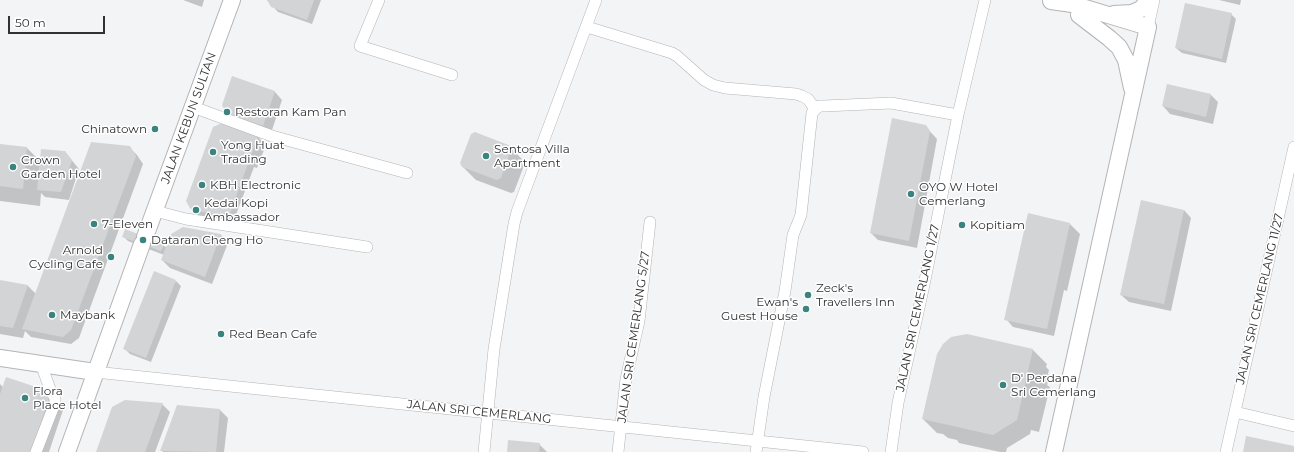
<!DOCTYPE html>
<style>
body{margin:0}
#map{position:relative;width:1294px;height:452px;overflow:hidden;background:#f3f4f6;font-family:Montserrat,sans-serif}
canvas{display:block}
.scale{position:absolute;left:8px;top:16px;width:97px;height:18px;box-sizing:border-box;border:2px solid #313132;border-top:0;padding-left:5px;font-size:12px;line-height:14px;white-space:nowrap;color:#313132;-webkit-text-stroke:3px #fff;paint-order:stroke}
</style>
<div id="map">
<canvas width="1294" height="452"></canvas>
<div class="scale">50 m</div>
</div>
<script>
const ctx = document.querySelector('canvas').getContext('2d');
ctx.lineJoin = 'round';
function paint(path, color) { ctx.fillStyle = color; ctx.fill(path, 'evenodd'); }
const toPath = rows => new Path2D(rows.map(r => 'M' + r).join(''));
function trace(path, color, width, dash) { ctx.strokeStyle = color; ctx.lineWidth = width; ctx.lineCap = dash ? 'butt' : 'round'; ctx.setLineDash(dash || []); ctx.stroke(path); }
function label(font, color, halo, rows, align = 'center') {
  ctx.font = font + ' Montserrat,sans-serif'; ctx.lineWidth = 3; ctx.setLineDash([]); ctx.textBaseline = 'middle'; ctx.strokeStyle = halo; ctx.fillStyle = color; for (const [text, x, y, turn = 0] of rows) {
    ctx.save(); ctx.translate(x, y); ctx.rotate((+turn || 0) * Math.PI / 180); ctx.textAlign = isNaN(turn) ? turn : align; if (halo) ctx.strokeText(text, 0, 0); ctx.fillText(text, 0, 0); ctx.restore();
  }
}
const shadow = toPath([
 [183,0,204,0,202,7],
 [267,0,321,0,312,24,278,12],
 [1219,0,1241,0,1240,5],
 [1231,14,1236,19,1226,63,1182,53,1176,48],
 [232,78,275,92,282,100,271,133,235,121,227,113],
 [1211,95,1218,102,1213,124,1170,114,1163,106],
 [222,125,258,137,266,145,257,168,254,167,234,220,197,215,192,210],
 [925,126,937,139,917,248,878,240,871,233],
 [0,145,27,148,41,162,65,152,79,169,69,200,45,197,41,193,40,206,0,201],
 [129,147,137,155,143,164,79,338,71,344,31,337,25,331,23,338,0,334,0,281,28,286,36,294],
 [510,147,524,161,525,163,514,192,511,193,476,180,462,166],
 [1184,210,1191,218,1171,311,1129,302,1121,295],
 [1070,224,1080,234,1067,291,1064,290,1054,336,1013,327,1006,319],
 [183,228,221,235,228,243,212,284,170,268,162,260,164,255,128,241,123,236,163,245,167,248],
 [176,281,181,286,151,362,130,354,125,349],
 [1030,349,1033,350,1047,364,1046,367,1049,370,1048,374,1050,376,1047,385,1050,387,1039,432,1031,430,1030,434,1007,448,1006,452,1000,452,959,443,957,440,948,438,943,434,937,433,923,419],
 [0,384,3,387,51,393,64,407,49,452,0,452],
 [162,404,170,412,155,452,97,452],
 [178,406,220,410,228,418,224,452,163,452,162,451],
 [539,444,547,452,508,452]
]);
const building = toPath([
 [267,0,314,0,307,20,271,7],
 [1185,3,1232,13,1222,59,1175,48],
 [232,76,275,91,263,126,226,113,222,105],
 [1167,84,1211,94,1206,117,1162,106],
 [892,118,926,125,930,131,909,241,870,233],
 [222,123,258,136,229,216,191,210,186,201,213,127],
 [475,132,511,146,511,149,501,178,497,180,462,167,460,163,471,134],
 [91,142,130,146,136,156,98,258,71,330,63,337,22,329],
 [0,144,27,147,23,189,0,186],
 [41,149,65,151,72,160,61,192,37,190],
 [1141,200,1184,210,1164,304,1120,295],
 [1028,213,1070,223,1047,329,1004,320],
 [183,227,221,234,205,277,161,260,171,234],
 [125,229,164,244,161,251,122,237],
 [154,271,176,280,146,358,123,349],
 [0,280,28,285,13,328,0,326],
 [967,334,1033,349,1017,420,993,435,922,419,937,354,943,344,951,337],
 [6,377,51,392,31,452,0,452,0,394],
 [125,400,163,403,145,452,96,452,112,407],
 [177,405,220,409,216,452,160,451],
 [1246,436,1294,446,1294,452,1243,452],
 [508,440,540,443,539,452,507,452]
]);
const street = toPath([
 [379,0,360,46,452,75],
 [587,27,672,53,677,56,704,80,713,85,725,88,796,94,802,96,808,99,815,109],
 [1148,27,1154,0],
 [193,107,272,136,407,173],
 [155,211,186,219,367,247],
 [95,372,863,452],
 [1235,412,1294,426],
 [36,452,55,403,55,398,50,389,41,364],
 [484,452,494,349,514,224,517,212,596,0],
 [618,452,626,379,639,321,650,222],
 [756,452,764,397,785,291,793,235,801,215,812,113,819,106,824,106,891,103,958,115],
 [891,452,898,403,924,285,958,115,985,0],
 [1226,452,1294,147]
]);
const secondary = toPath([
 [1051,1,1072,4,1148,27,1054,452],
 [1114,14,1132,13,1141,9,1149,0],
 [1079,15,1109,38,1119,47,1126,60,1132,88],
 [145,237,232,0],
 [0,358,95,372],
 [67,452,142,244]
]);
const markers = [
 [227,112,4,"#3b837f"],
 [155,129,4,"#3b837f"],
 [213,152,4,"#3b837f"],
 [486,156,4,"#3b837f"],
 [13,167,4,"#3b837f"],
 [202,185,4,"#3b837f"],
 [911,194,4,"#3b837f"],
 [196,210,4,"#3b837f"],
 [94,224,4,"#3b837f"],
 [962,225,4,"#3b837f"],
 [143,240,4,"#3b837f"],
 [111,257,4,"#3b837f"],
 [808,295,4,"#3b837f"],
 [806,309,4,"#3b837f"],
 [52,315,4,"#3b837f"],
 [221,334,4,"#3b837f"],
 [1003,385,4,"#3b837f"],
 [25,398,4,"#3b837f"]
];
const poiNames = [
 ["Restoran Kam Pan",235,112],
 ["Chinatown",147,129,"right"],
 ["Yong Huat",221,145],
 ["Trading",221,159],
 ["Sentosa Villa",494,149],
 ["Apartment",494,163],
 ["Crown",21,160],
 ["Garden Hotel",21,174],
 ["KBH Electronic",210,185],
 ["OYO W Hotel",919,187],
 ["Cemerlang",919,201],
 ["Kedai Kopi",204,203],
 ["Ambassador",204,217],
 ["7-Eleven",102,224],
 ["Kopitiam",970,225],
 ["Dataran Cheng Ho",151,240],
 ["Arnold",103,250,"right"],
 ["Cycling Cafe",103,264,"right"],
 ["Zeck's",816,288],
 ["Travellers Inn",816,302],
 ["Ewan's",798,302,"right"],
 ["Guest House",798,316,"right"],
 ["Maybank",60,315],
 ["Red Bean Cafe",229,334],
 ["D' Perdana",1011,378],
 ["Sri Cemerlang",1011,392],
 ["Flora",33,391],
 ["Place Hotel",33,405]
];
const streetNames = [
 ["JALAN KEBUN SULTAN",189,118,-70],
 ["JALAN SRI CEMERLANG 11/27",1260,299,-77],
 ["JALAN SRI CEMERLANG 1/27",918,308,-78],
 ["JALAN SRI CEMERLANG 5/27",634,337,-82],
 ["JALAN SRI CEMERLANG",479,412,6]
];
paint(shadow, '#0003');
paint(building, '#d3d4d6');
trace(street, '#b3b4b6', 12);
trace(secondary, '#b3b4b6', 18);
trace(street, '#fff', 11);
trace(secondary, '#fff', 16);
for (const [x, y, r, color] of markers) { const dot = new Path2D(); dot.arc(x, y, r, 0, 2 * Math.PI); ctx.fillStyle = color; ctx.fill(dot); trace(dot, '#fff', 1.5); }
label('12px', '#313132', '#fff', poiNames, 'left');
label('12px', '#313132', '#fff', streetNames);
</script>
